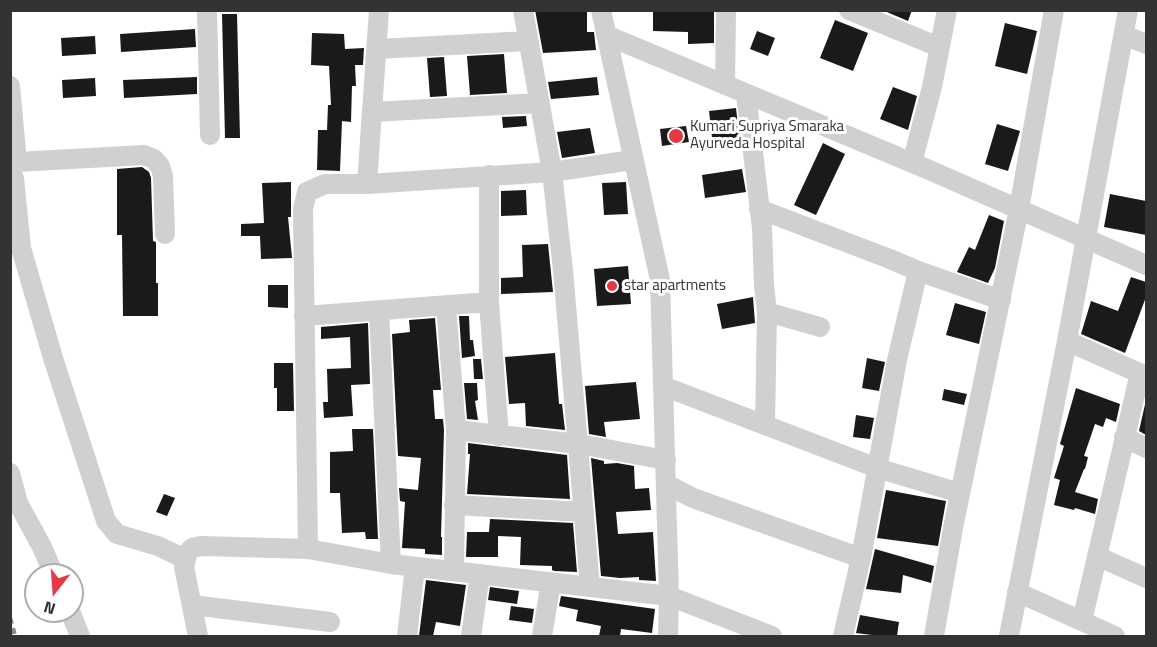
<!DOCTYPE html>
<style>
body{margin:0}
#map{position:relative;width:1157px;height:647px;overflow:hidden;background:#fff;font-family:"Titillium Web",sans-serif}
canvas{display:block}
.frame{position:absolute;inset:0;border:12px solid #333;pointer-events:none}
.north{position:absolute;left:24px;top:563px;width:60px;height:60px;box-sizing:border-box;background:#fff;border:2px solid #adadad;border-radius:50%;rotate:197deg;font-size:16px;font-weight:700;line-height:24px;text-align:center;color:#333}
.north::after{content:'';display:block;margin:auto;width:21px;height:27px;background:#e63946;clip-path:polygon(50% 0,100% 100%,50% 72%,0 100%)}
</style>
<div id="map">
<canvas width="1157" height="647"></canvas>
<div class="frame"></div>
<div class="north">N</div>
</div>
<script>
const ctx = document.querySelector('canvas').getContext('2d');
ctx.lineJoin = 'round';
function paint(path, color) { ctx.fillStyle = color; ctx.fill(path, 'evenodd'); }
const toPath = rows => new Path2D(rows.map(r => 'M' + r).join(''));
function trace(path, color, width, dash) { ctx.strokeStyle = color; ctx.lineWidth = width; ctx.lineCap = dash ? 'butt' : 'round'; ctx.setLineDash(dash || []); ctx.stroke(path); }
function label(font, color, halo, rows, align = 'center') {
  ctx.font = font + ' "Titillium Web",sans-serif'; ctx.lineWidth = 6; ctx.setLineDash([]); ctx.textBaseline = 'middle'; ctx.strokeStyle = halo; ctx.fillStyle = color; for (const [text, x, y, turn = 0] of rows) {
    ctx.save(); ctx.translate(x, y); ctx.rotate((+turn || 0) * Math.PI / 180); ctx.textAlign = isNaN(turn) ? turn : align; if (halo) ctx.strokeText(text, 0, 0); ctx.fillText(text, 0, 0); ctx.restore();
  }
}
const building = toPath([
 [535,10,587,10,587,32,594,32,596,50,543,53],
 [653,10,714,10,714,43,688,44,688,32,653,31],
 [882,10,912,10,908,21],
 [222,14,237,14,240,138,225,138],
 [835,20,868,33,853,71,820,58],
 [1005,23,1037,31,1027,74,995,66],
 [195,29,196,47,121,52,120,34],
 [757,31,775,38,768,56,750,49],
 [312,33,344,34,345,49,364,48,363,65,355,65,356,86,352,86,351,122,342,121,340,171,317,170,318,130,327,130,328,105,331,105,329,66,311,65],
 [95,36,96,54,62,56,61,38],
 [504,54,507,93,470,95,467,56],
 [444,57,447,96,430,97,427,58],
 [197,77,197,94,124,98,123,80],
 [597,77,599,95,551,99,548,82],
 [95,78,96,96,63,98,62,80],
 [893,87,917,96,908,130,880,119],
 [736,108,740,143,713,146,709,111],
 [526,116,527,126,503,128,502,117],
 [997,124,1020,131,1008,171,985,164],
 [686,126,689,142,662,146,660,129],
 [590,128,595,153,562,158,557,132],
 [823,143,845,154,816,215,794,205],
 [142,167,149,172,151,178,153,241,156,242,156,283,158,283,158,316,123,316,122,235,117,235,117,169],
 [742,169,746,192,705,198,702,175],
 [291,182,291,217,288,217,292,258,261,259,260,236,241,236,241,224,264,223,262,183],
 [626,182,628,214,604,215,602,183],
 [526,190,527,215,501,216,501,191],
 [1110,194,1146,201,1146,235,1104,227],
 [989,215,1004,221,995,268,988,283,957,272,969,247,975,250],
 [548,244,553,292,501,294,501,278,523,277,522,245],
 [628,266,631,304,597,306,594,269],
 [1131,277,1146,282,1146,297,1125,353,1081,334,1091,301,1118,311],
 [268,285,288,285,288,308,268,307],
 [753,297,755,323,722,329,717,304],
 [955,303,986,312,979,344,946,335],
 [459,316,469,316,470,340,473,340,475,356,462,358],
 [435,318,441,390,433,390,435,419,443,419,444,430,441,537,442,537,442,555,425,554,425,549,402,548,405,502,400,501,399,488,418,490,421,458,398,456,392,334,410,332,409,320],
 [368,323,370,384,351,385,353,416,324,418,323,402,328,402,327,369,351,368,350,337,321,339,321,327],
 [555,353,559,404,562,404,565,430,526,426,525,403,509,404,505,357],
 [867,358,885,362,879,391,862,388],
 [473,359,481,359,483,379,474,379],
 [274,363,293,363,294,411,277,411,277,388,274,388],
 [636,382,640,419,604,422,606,437,589,434,585,386],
 [464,383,477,383,478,400,475,401,478,420,467,419],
 [1076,388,1120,404,1116,422,1106,418,1103,427,1095,424,1084,456,1088,457,1085,469,1084,469,1075,492,1098,499,1095,514,1075,508,1074,510,1054,505,1060,480,1054,478,1064,446,1060,444],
 [944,389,967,394,964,405,942,400],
 [1146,400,1146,435,1139,431],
 [856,415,874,418,870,439,853,437],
 [352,429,373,429,378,539,366,539,365,532,342,533,340,493,330,493,330,452,353,451],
 [468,443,567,455,570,499,467,494,470,454,468,454],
 [591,458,604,461,604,464,617,463,634,466,635,489,649,488,651,510,616,512,618,534,653,532,656,581,639,580,639,577,620,578,601,576],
 [886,490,946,501,938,546,877,538],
 [164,494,175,498,167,516,156,512],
 [490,519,573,523,577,572,554,571,552,570,552,566,520,565,521,537,498,536,498,557,466,557,467,532,489,532],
 [875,549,934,566,931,583,903,575,901,593,866,589],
 [426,580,466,585,460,626,436,622,433,636,419,636],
 [490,587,519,591,517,604,488,600],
 [561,596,655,609,652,633,621,629,620,636,599,636,601,626,576,621,578,610,559,606],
 [511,606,534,609,532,623,509,620],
 [860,615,899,622,897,636,880,636,856,633]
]);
const minor = toPath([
 [207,10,210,135],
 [523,10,552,172,563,270,590,587],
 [601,10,660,280,669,596,668,636],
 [849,10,939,47],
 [606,35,927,169,1146,265],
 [1124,35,1146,44],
 [377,49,528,41],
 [725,85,726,10],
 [10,86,17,162,144,155,154,159,160,166,163,176,165,234],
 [746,94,762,228,764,285,767,312,765,425],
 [372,112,539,103],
 [912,163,932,87,947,10],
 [489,175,489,302,499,436],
 [14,178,21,248,53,358,106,521,117,534,158,546,185,559],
 [367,184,379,10],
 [759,209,890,259,918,271,1001,300],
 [446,306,456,430,454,571],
 [379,310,391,564],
 [767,312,820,327],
 [304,316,489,302],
 [1067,341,1146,376],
 [663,386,877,468,960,493],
 [456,430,579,444,666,460],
 [1124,437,1146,448],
 [10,473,18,503,42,547,54,575],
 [666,484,693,498,861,558],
 [454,505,584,512],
 [308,549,303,209,307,192,325,184,367,184,552,172,632,160],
 [1097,556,1146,578],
 [1017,592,1115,636],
 [192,605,330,622],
 [70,611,80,636],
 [1082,621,1140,373],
 [198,636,184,567,188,552,192,548,201,546,308,549,391,564,669,596,772,636],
 [407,636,415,567],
 [471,636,480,574],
 [542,636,551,582],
 [843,636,861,558,897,360,918,271],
 [934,636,953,528,1019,209,1054,10],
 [1009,636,1067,341,1128,10]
]);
const rail = toPath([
 [10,618,15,636]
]);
const markers = [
 [676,136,8,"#e63946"],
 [612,286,6,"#e63946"]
];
const poiNames = [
 ["Kumari Supriya Smaraka",690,127],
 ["Ayurveda Hospital",690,144],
 ["star apartments",624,286]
];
paint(building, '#1a1a1a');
trace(minor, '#d0d0d0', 20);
trace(rail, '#888', 4.5, [6, 4.5]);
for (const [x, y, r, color] of markers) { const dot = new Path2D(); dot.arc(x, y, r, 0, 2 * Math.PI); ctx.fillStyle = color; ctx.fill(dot); trace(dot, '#fff', 2); }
label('15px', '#333', '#fff', poiNames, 'left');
</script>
